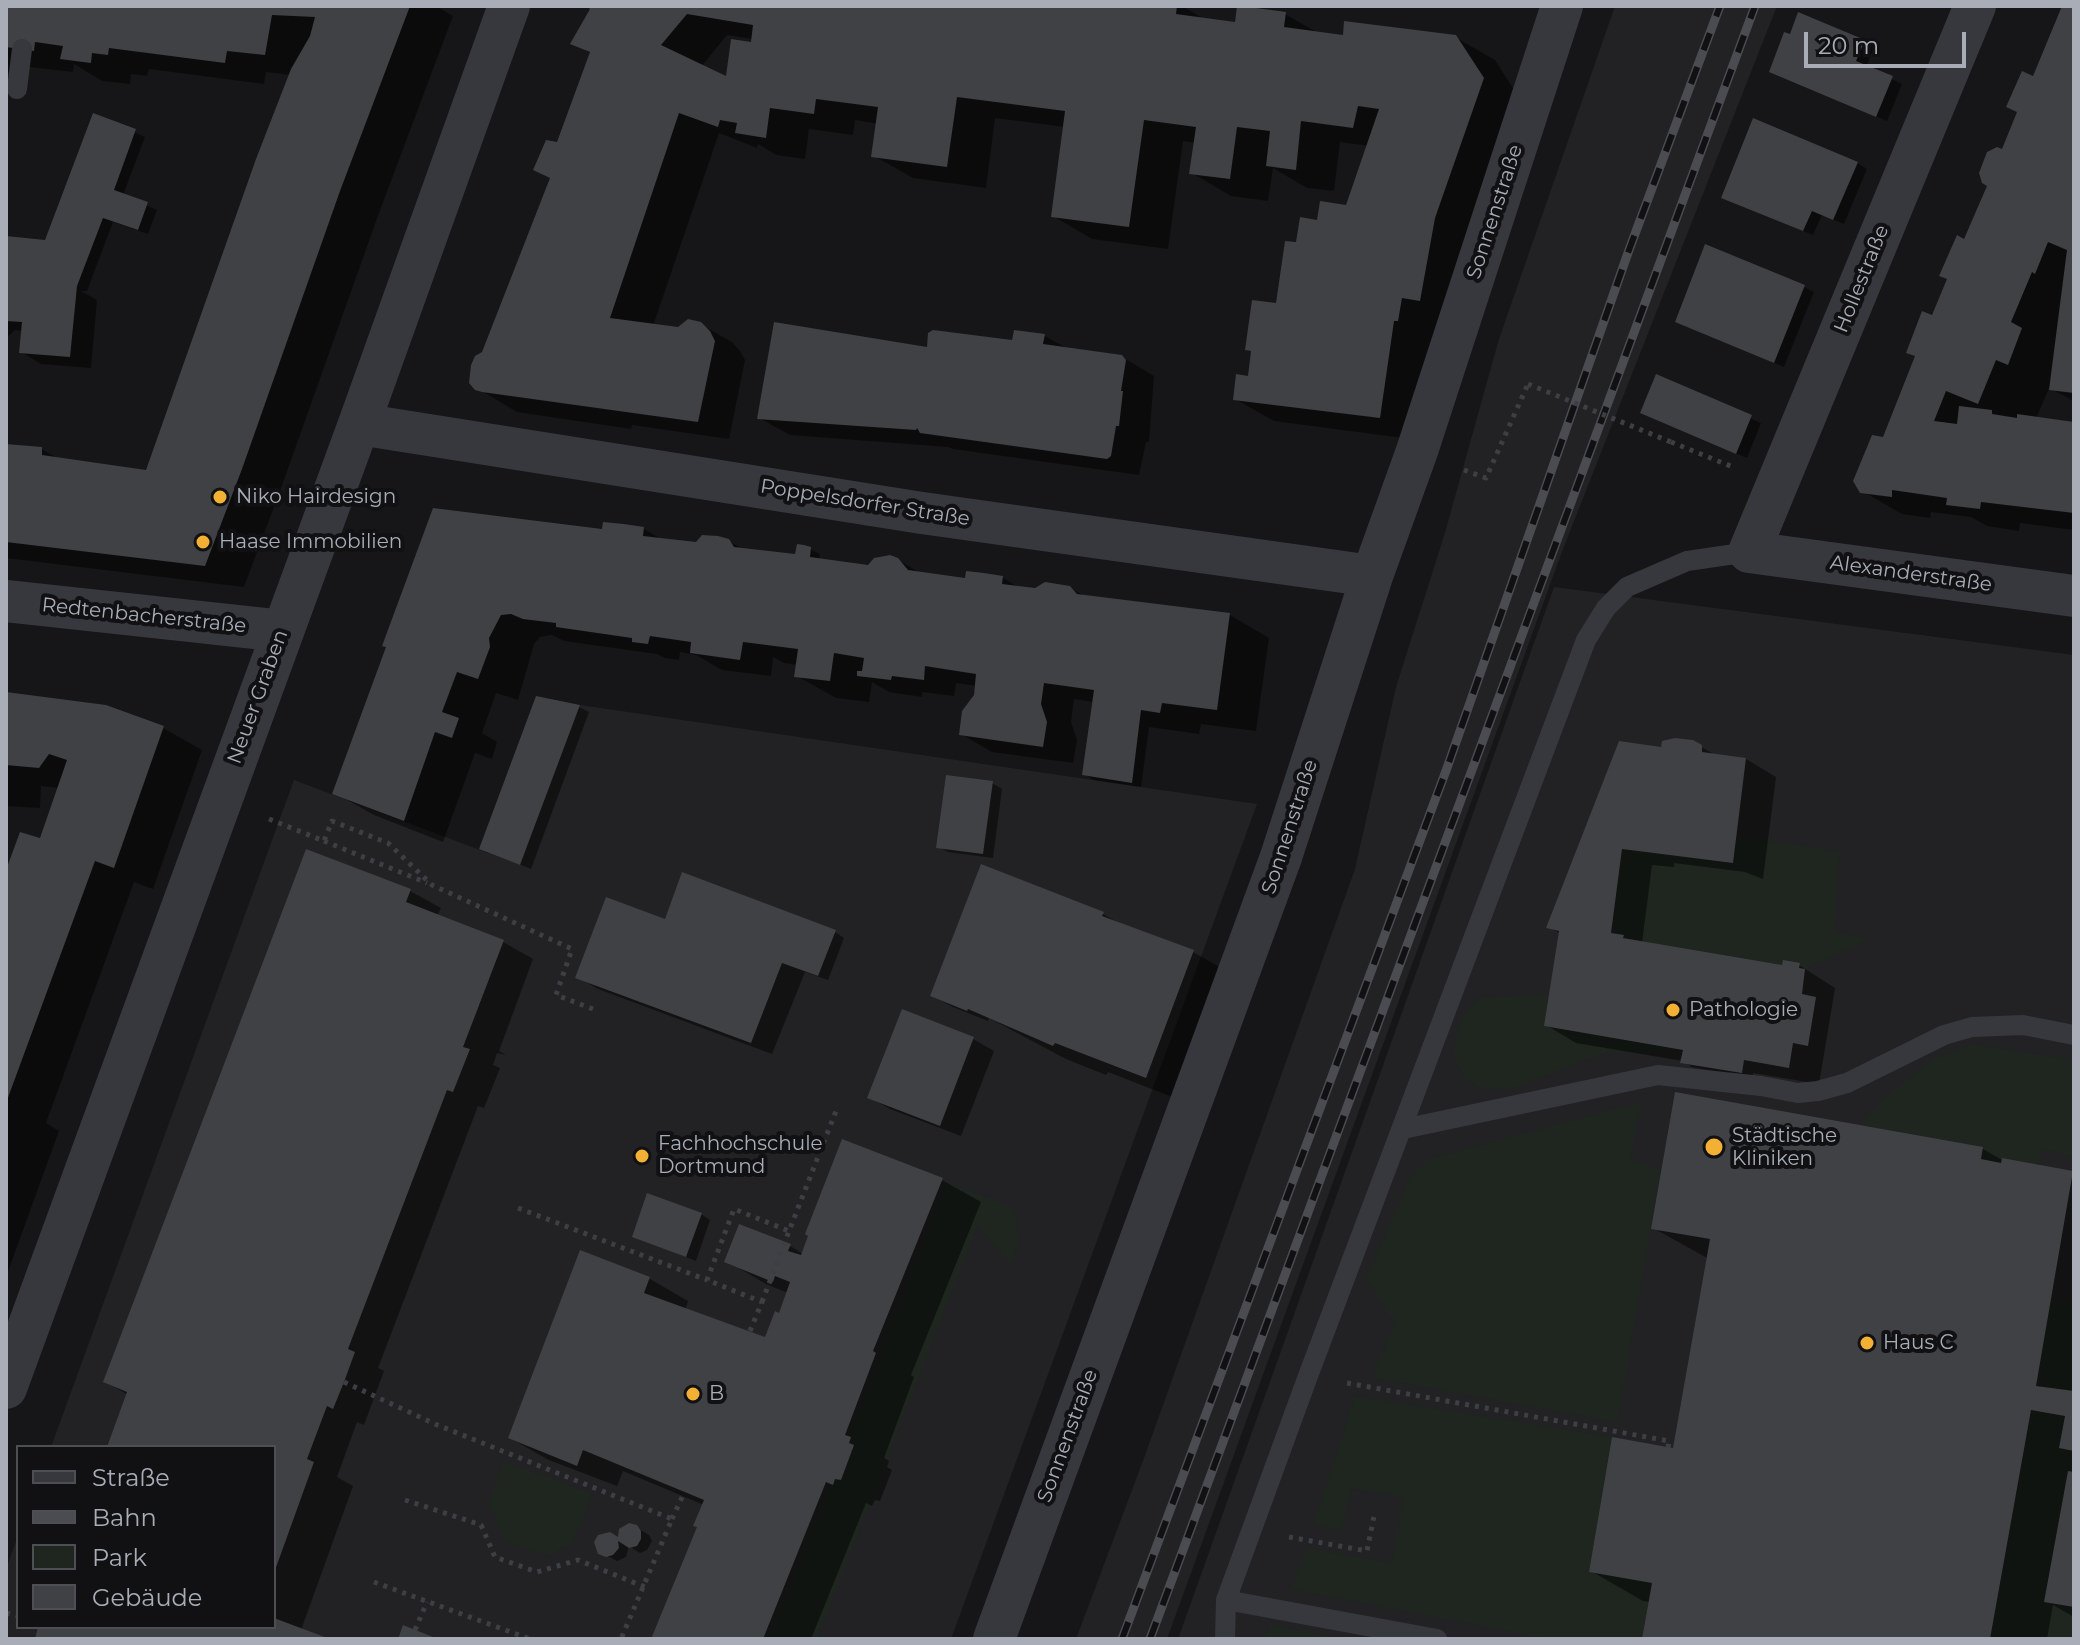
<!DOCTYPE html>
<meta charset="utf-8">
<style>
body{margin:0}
#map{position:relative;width:2080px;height:1645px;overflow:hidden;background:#161618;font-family:Montserrat,sans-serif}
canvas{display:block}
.frame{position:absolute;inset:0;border:8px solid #a8adb8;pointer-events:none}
.legend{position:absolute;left:16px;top:1445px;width:260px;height:184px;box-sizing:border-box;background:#111113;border:2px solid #4d4f55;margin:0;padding:10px 14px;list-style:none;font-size:24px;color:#a8adb8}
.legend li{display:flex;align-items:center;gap:16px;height:40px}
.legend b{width:40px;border:2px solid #4d4f55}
.scale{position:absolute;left:1804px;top:32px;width:162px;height:36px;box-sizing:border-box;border:4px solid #a8adb8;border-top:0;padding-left:10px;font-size:24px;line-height:28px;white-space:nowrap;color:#a8adb8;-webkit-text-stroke:6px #111113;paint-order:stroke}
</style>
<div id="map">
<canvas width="2080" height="1645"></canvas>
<div class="frame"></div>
<ul class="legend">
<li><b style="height:10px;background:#37383d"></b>Straße</li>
<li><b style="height:10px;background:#4a4c52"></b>Bahn</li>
<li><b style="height:22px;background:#1e261f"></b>Park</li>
<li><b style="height:22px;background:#404145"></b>Gebäude</li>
</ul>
<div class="scale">20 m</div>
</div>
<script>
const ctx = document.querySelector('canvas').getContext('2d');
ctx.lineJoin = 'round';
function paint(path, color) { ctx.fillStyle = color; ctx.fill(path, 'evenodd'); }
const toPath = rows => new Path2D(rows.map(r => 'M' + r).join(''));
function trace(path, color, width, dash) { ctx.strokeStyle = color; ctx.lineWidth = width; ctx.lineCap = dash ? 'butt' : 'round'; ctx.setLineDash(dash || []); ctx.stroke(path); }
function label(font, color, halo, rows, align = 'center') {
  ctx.font = font + ' Montserrat,sans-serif'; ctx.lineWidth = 8; ctx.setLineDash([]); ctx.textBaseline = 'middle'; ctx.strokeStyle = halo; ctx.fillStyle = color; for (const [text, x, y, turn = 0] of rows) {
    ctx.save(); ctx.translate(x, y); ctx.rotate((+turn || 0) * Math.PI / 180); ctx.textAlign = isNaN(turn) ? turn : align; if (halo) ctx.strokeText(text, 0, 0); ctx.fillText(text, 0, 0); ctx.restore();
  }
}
const built = toPath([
 [1615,6,1777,6,1563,549,1167,1639,1076,1639,1144,1458,1355,869,1396,687,1444,536,1499,339],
 [1554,587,2074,655,2074,1639,1178,1639],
 [580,705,1257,804,951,1639,6,1639,6,1569,18,1536,18,1627,274,1627,274,1447,51,1447,294,780,520,865]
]);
const green = toPath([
 [1737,837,1840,851,1834,931,1869,939,1805,969,1611,936,1622,849,1732,863],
 [1549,994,1544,1026,1683,1050,1603,1053,1515,1088,1484,1089,1465,1079,1455,1059,1455,1041,1459,1024,1478,998],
 [1973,1044,2074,1060,2074,1157,2041,1149,2038,1164,2002,1158,2001,1163,1981,1159,1983,1147,1861,1125,1890,1094,1934,1059],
 [1641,1102,1630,1160,1661,1169,1617,1422,1372,1377,1395,1324,1366,1279,1411,1176,1429,1159],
 [947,1182,1009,1206,1015,1212,1019,1242,1011,1265,978,1225,817,1639,771,1639],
 [2049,1301,2074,1306,2074,1392,2036,1386],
 [1355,1396,1612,1437,1589,1572,1652,1583,1642,1639,1548,1639,1291,1589,1307,1548,1391,1563,1404,1497,1352,1489,1340,1531,1314,1524],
 [2031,1410,2065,1416,2059,1447,2074,1451,2074,1472,2068,1471,2044,1602,2074,1607,2074,1639,1990,1639],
 [504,1462,592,1493,574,1542,546,1556,505,1541,489,1503],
 [1271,1625,1272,1625,1343,1639,1264,1639]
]);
const shadow = toPath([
 [6,6,436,6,453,16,379,213,280,491,244,587,6,558,6,446,41,449,59,459,148,472,291,75,266,72,264,84,149,69,147,76,131,74,130,84,102,81,74,64,73,72,29,67,28,75,6,72],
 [589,6,1118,6,1141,10,1142,6,1182,6,1206,20,1236,24,1285,14,1320,34,1345,37,1455,37,1495,60,1522,102,1418,440,1274,421,1235,399,1250,378,1253,353,1247,349,1278,306,1298,244,1319,222,1347,208,1369,146,1340,142,1334,191,1307,188,1273,168,1268,201,1231,196,1192,173,1196,143,1183,141,1168,249,1092,239,1053,216,1065,127,995,118,986,188,913,178,874,156,878,124,855,120,853,135,809,129,805,159,776,155,758,144,757,148,719,133,653,326,678,330,700,324,732,342,740,351,745,360,729,439,632,425,631,429,517,412,477,388,484,353,552,178,558,144,592,54,573,43,592,8],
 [727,35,753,39,752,44,728,79,701,67],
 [2064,6,2074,6,2074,401,2049,388,2036,419,2074,424,2074,530,2020,523,2019,531,1987,526,1971,517,1931,512,1930,518,1902,514,1862,491],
 [1800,15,1874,47,1866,67,1902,84,1887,121,1771,72,1791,36],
 [94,115,145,137,123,195,157,210,148,234,113,222,87,291,81,291,97,300,91,368,41,364,21,352,23,331,15,330,6,338,6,238,52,243],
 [1857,163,1867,169,1844,224,1822,215,1813,235,1733,202],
 [1804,287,1814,292,1784,367,1687,326],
 [1045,336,1070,350,1124,358,1154,376,1149,442,1146,442,1139,475,953,449,948,447,790,435,759,418,928,349,1014,342],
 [1657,377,1761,423,1747,458,1652,418],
 [644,529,663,540,697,544,728,541,745,550,806,559,810,549,820,554,819,560,869,567,897,559,923,575,967,581,1003,578,1020,588,1036,590,1069,587,1086,597,1230,615,1269,638,1256,731,1201,724,1199,734,1149,727,1141,787,1094,780,1084,774,1094,702,1074,699,1071,722,1077,740,1073,763,992,752,961,734,977,686,956,683,954,696,922,692,922,697,889,692,872,682,869,702,836,698,797,676,798,665,784,663,773,657,771,676,722,670,696,655,680,652,679,660,665,658,657,654,564,641,552,635,540,637,534,644,518,700,496,693,482,733,497,742,492,759,475,753,443,842,374,815,335,793,388,647,604,532],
 [6,696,163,728,202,750,153,889,134,882,46,1123,59,1131,6,1277,6,876,41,841,59,788,41,786,40,808,6,806],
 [579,707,589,712,531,869,482,849],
 [1701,747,1712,753,1711,755,1746,759,1776,777,1763,879,1745,872,1674,863,1674,867,1652,865,1642,943,1792,968,1799,965,1835,988,1819,1084,1753,1073,1752,1078,1692,1067,1683,1061,1576,1043,1546,1025,1561,934,1549,927,1663,749],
 [992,783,1002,789,993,858,948,852,939,847],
 [1019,880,1103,914,1124,926,1193,952,1246,982,1198,1107,1108,1072,1106,1075,1066,1059,989,1018,988,1021,953,1007,932,996],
 [410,891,441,908,437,916,503,942,533,959,499,1051,506,1055,497,1053,493,1065,500,1068,484,1108,478,1106,378,1368,384,1371,364,1425,357,1422,337,1477,353,1486,301,1630,325,1639,37,1639,41,1627,274,1627,274,1447,109,1447,128,1395,105,1381],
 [666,921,835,932,844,938,828,980,805,972,772,1054,598,989,578,977],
 [903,1012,973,1039,994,1051,961,1136,890,1109,869,1097],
 [1983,1149,2002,1160,2074,1174,2074,1617,2053,1605,2047,1639,1644,1639,1651,1602,1643,1601,1591,1571,1674,1451,1709,1259,1653,1228],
 [942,1180,981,1202,911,1375,914,1377,884,1458,889,1461,887,1467,892,1470,880,1501,875,1500,872,1506,866,1503,811,1639,653,1639,699,1527,704,1505,623,1471,617,1486,549,1460,510,1438,582,1253,650,1279,688,1301,685,1310,766,1339,780,1316,788,1293,766,1284,727,1261,790,1246,803,1254],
 [701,1214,710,1220,696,1261,634,1236],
 [632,1525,649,1535,652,1541,647,1550,640,1553,629,1546,626,1557,617,1561,600,1552,619,1540]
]);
const building = toPath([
 [6,6,410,6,340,191,242,469,205,566,6,542,6,444,42,447,42,455,146,470,256,159,291,69,310,36,315,17,272,15,265,55,227,51,225,63,109,48,108,55,92,53,91,63,60,59,63,46,35,42,34,51,6,47],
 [586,6,1121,6,1139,8,1140,6,1177,6,1176,14,1235,22,1237,6,1241,6,1286,12,1284,27,1343,35,1344,21,1456,35,1484,78,1435,218,1420,301,1402,298,1398,321,1394,321,1380,418,1233,400,1236,374,1248,376,1251,351,1245,350,1252,300,1276,303,1285,241,1296,242,1300,217,1317,220,1320,201,1346,205,1379,109,1358,106,1353,128,1301,121,1296,170,1266,166,1270,131,1237,127,1230,179,1189,174,1196,127,1144,120,1129,227,1051,217,1065,111,957,97,947,167,871,157,878,107,816,99,814,114,770,108,766,138,735,133,737,123,720,120,718,127,679,113,610,318,678,327,688,319,701,322,710,331,715,341,698,422,482,392,475,390,469,383,471,365,475,356,482,352,550,178,533,170,546,140,557,142,590,52,570,44,590,9],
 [687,14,753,25,751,42,731,39,726,76,661,45],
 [2062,6,2074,6,2074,393,2049,390,2067,250,2048,242,2035,274,2032,272,2011,322,2022,328,2008,365,1996,360,1978,404,1946,391,1934,421,1957,424,1959,406,1992,410,1992,414,2017,418,2017,414,2074,422,2074,513,1981,502,1980,509,1946,505,1947,498,1892,490,1892,497,1860,493,1853,481,1872,435,1883,437,1915,356,1906,353,1922,311,1932,315,1947,279,1939,276,1957,235,1964,239,1987,186,1982,183,1979,173,1987,152,1997,147,2002,149,2017,112,2006,107,2022,71,2033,76],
 [1798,12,1865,40,1856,61,1893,76,1876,117,1769,72,1784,32,1790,34],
 [93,113,136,129,114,190,148,202,138,230,103,218,77,286,70,357,19,353,22,322,6,321,6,236,45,240],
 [1753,118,1858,162,1833,220,1812,211,1803,231,1721,198],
 [1705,244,1805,285,1774,363,1675,322],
 [774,322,927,347,928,333,933,330,1012,340,1014,330,1045,334,1043,344,1122,355,1126,360,1121,391,1123,391,1119,426,1116,426,1111,456,1107,459,920,433,917,428,916,430,757,419],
 [1656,374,1752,415,1736,454,1640,413],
 [433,508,602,529,603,522,624,524,644,527,643,536,696,542,702,535,718,536,729,539,734,547,795,554,797,544,804,545,811,547,810,557,868,565,874,558,890,555,898,558,908,570,965,578,966,571,984,573,1003,576,1002,584,1035,588,1045,582,1070,586,1077,594,1230,613,1217,710,1162,703,1160,713,1141,710,1132,783,1082,775,1094,690,1044,683,1041,704,1047,722,1043,747,959,735,962,711,974,695,976,674,925,666,924,680,892,676,891,680,857,676,857,671,862,671,864,658,834,653,830,681,794,677,798,649,743,642,740,660,690,653,691,642,650,636,648,644,632,642,632,638,556,627,556,623,523,619,511,614,501,615,489,638,490,647,478,679,457,672,442,712,459,718,452,738,435,732,404,821,332,794,386,647,382,646],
 [6,692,106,705,164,726,114,868,95,861,6,1103,6,870,20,832,40,838,67,760,49,754,39,768,6,765],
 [536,696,580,705,520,865,479,849],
 [1675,738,1693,740,1702,745,1702,752,1746,758,1733,863,1622,849,1611,933,1624,935,1623,938,1782,965,1783,960,1800,963,1799,968,1805,969,1802,994,1816,997,1808,1046,1793,1043,1789,1068,1744,1060,1742,1073,1680,1063,1683,1050,1544,1026,1559,931,1546,928,1619,741,1661,747,1662,741],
 [946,775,993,781,983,854,936,848],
 [306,849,411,889,406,902,504,940,463,1047,470,1049,453,1092,447,1090,348,1349,355,1352,344,1382,333,1409,327,1406,307,1459,314,1462,274,1573,274,1447,107,1447,127,1392,103,1382],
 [981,864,1104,912,1102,916,1194,950,1146,1078,1055,1043,1053,1046,968,1009,967,1011,930,996],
 [682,872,836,930,818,976,782,963,751,1043,575,978,606,897,665,919],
 [902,1009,974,1037,940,1126,867,1098],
 [1675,1092,1983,1147,1981,1159,2001,1163,2002,1158,2073,1171,2036,1386,2074,1391,2074,1451,2059,1448,2065,1416,2031,1410,1990,1639,1642,1639,1652,1583,1589,1572,1612,1437,1673,1448,1710,1239,1651,1229],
 [842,1139,943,1178,873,1351,876,1353,845,1435,851,1437,849,1443,854,1445,841,1480,835,1479,833,1485,826,1482,763,1639,651,1639,697,1527,693,1526,704,1500,583,1450,577,1466,508,1438,580,1250,650,1277,644,1293,765,1337,775,1311,779,1313,790,1282,775,1276,773,1282,724,1262,739,1224,791,1244,788,1251,801,1255,808,1236,805,1234],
 [647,1193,702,1213,686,1257,632,1237],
 [2068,1471,2074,1472,2074,1607,2044,1602],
 [629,1523,637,1525,641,1531,641,1539,637,1546,629,1548,618,1541,619,1548,613,1555,606,1557,598,1554,594,1542,598,1535,610,1532,618,1537,619,1529],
 [274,1618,330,1639,35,1639,38,1627,274,1627],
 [403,1625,438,1639,398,1639]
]);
const path = toPath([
 [1671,442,1733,467],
 [1464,470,1486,478,1528,384],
 [269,819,324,841,332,821,388,843,432,885,572,949,556,995,593,1009],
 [324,841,427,883],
 [518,1208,707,1280],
 [762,1302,789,1231],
 [750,1331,762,1302,707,1280,734,1209,789,1231,838,1106],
 [344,1382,435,1424,672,1519,621,1639],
 [1347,1383,1669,1441,1668,1448],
 [405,1500,481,1525,495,1557,537,1572,578,1560,645,1587],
 [672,1519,684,1493],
 [1289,1537,1367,1551,1375,1511],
 [374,1582,530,1639],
 [6,1613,18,1616],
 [415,1630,427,1602]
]);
const service = toPath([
 [17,89,22,49],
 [1403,1129,1658,1075,1761,1086,1798,1093,1818,1091,1847,1083,1944,1035,1972,1027,2023,1025,2074,1035],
 [1226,1600,1437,1639],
 [1225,1639,1226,1600,1308,1376,1586,640,1606,608,1627,587,1687,561,1749,552]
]);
const minor = toPath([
 [1975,6,1749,552,2074,596],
 [359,424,922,513,1372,576],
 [6,601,283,631],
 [6,1388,359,424,509,6],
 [994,1639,1281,857,1372,576,1417,451,1562,6]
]);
const rail = toPath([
 [1122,1639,1447,768,1629,250,1720,6],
 [1150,1639,1755,6]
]);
const pathBridge = toPath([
 [1528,384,1671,442]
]);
const markers = [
 [220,497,8,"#f2b134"],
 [203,542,8,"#f2b134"],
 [1673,1010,8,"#f2b134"],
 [1714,1147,10,"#f2b134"],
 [642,1156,8,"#f2b134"],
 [1867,1343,8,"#f2b134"],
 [693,1394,8,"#f2b134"]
];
const streetNames = [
 ["Sonnenstraße",1495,212,-72],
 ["Hollestraße",1862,279,-68],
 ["Poppelsdorfer Straße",865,503,9],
 ["Alexanderstraße",1911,574,8],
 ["Redtenbacherstraße",144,616,6],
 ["Neuer Graben",258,697,-70],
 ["Sonnenstraße",1290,827,-72],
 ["Sonnenstraße",1068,1436,-70]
];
const poiNames = [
 ["Niko Hairdesign",236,497],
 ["Haase Immobilien",219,542],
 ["Pathologie",1689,1010],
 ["Städtische",1732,1136],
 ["Kliniken",1732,1159],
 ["Fachhochschule",658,1144],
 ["Dortmund",658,1167],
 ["Haus C",1883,1343],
 ["B",709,1394]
];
paint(built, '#222225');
paint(green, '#1e261f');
paint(shadow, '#0007');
paint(building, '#404145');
trace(path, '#3d3f44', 5, [4, 6]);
trace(service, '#37383d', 20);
trace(minor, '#37383d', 42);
trace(rail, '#4a4c52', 9);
trace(rail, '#111113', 6, [18]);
trace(pathBridge, '#3d3f44', 5, [4, 6]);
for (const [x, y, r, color] of markers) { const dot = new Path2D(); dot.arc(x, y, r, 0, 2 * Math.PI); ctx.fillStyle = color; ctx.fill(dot); trace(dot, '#111113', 3); }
label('20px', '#a8adb8', '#111113', streetNames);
label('20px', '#a8adb8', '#111113', poiNames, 'left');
</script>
